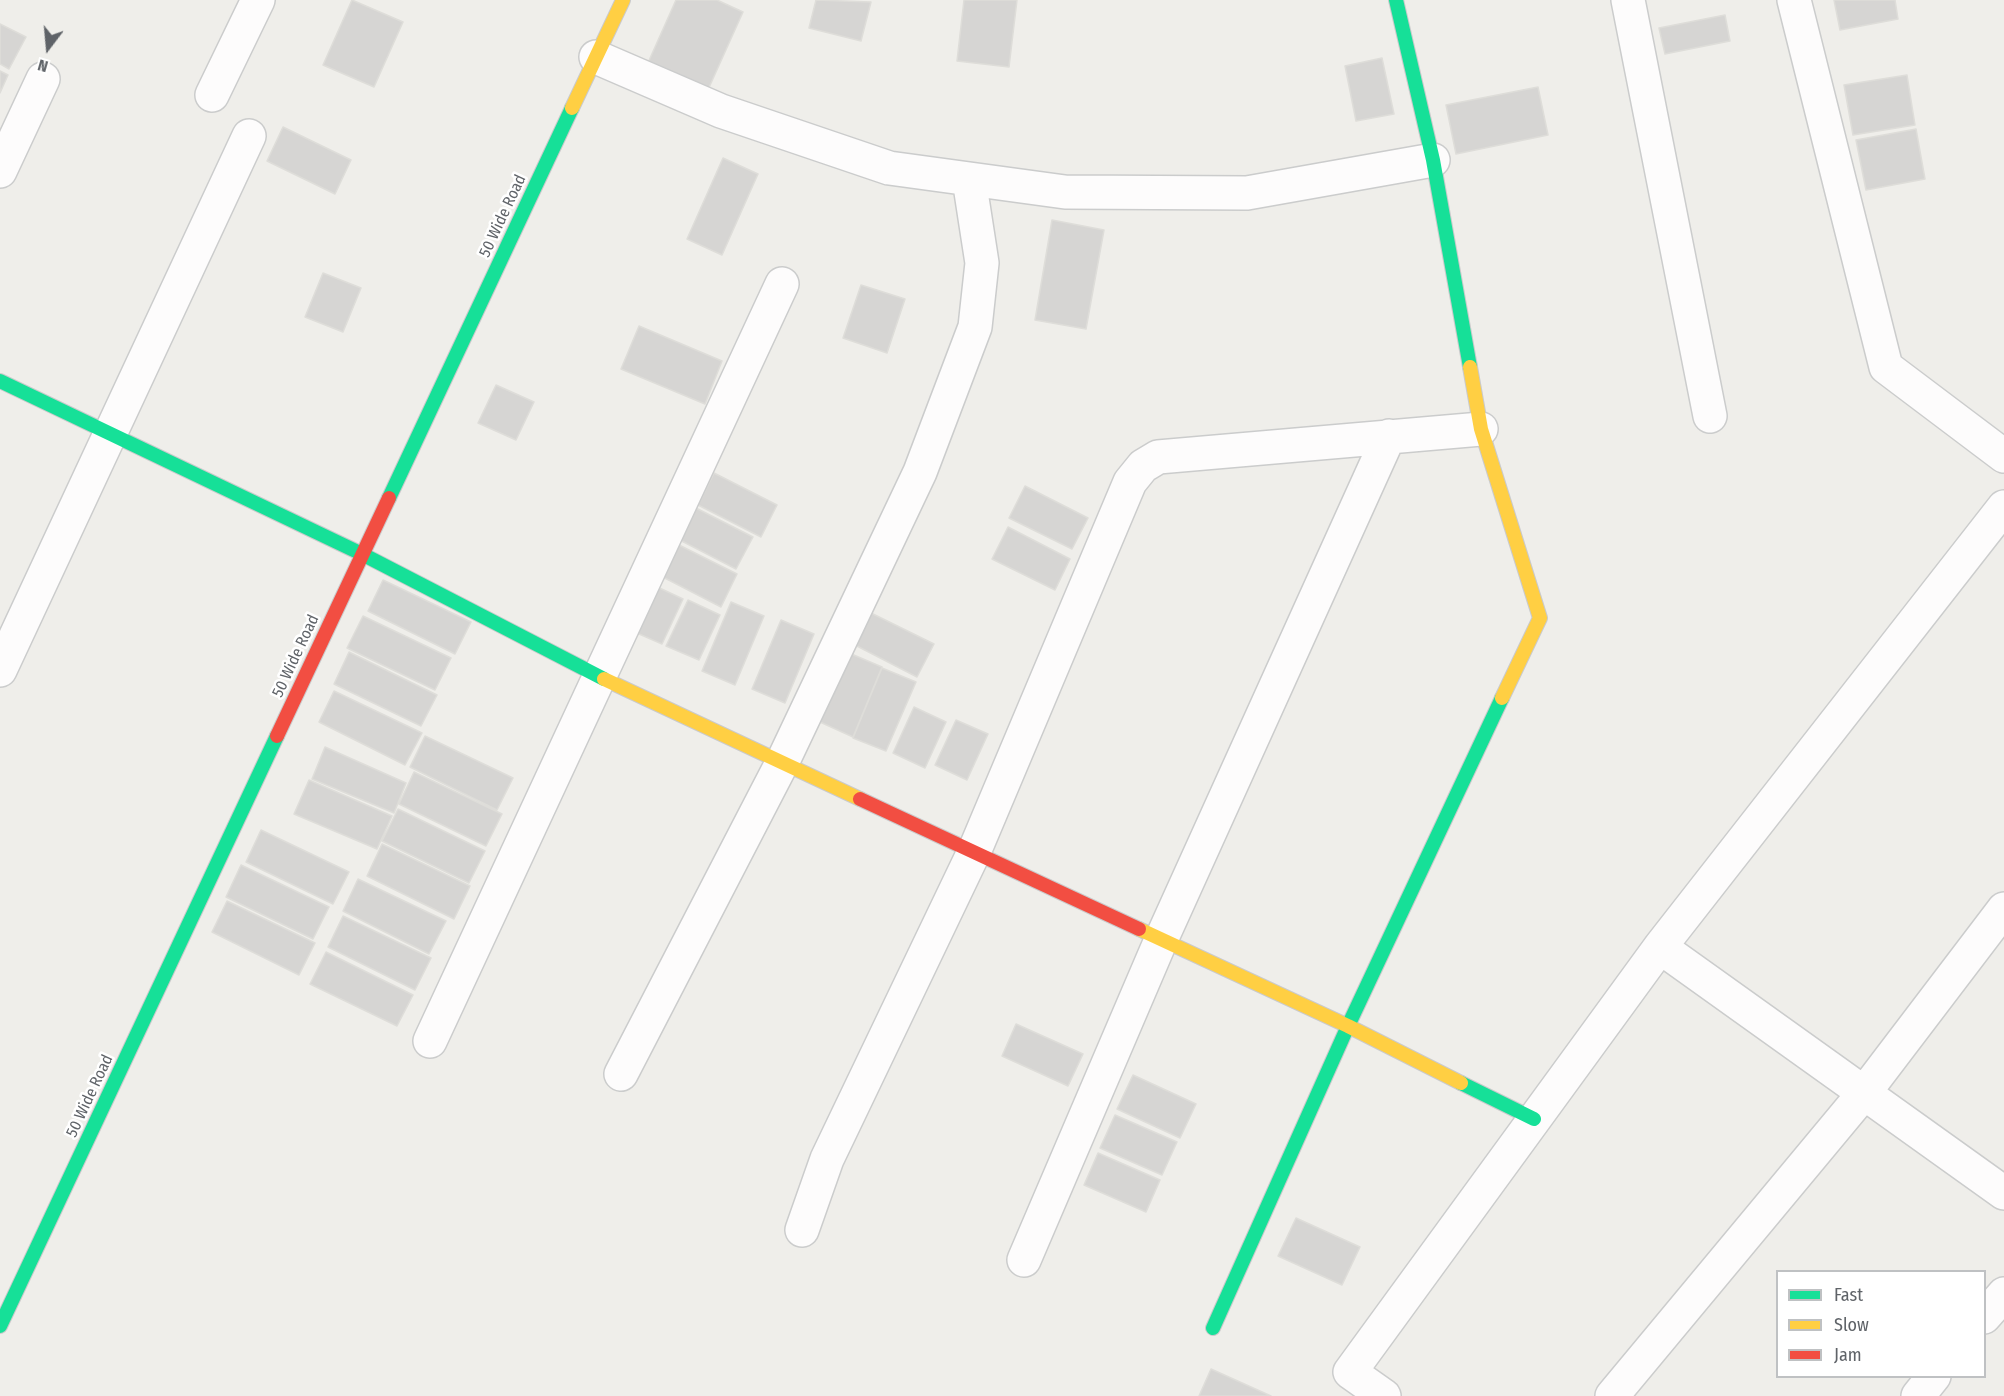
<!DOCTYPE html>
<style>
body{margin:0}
#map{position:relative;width:2004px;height:1396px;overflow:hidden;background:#efeeea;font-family:"Fira Sans Condensed",sans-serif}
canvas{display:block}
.legend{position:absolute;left:1776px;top:1270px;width:210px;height:108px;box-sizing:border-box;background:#fff;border:2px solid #bfc1c3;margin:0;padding:8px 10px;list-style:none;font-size:18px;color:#5f6368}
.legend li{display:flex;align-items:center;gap:12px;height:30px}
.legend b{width:30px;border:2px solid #bfc1c3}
.north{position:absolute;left:18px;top:18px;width:60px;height:60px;-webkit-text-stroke:4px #fff;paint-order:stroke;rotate:196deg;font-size:16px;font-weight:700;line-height:24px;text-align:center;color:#5f6368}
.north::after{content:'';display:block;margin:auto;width:21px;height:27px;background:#5f6368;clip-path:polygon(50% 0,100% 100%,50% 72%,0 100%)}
</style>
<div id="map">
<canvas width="2004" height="1396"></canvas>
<ul class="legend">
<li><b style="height:8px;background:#16e098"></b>Fast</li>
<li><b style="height:8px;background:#ffcf43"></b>Slow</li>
<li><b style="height:8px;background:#f24e42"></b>Jam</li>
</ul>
<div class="north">N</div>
</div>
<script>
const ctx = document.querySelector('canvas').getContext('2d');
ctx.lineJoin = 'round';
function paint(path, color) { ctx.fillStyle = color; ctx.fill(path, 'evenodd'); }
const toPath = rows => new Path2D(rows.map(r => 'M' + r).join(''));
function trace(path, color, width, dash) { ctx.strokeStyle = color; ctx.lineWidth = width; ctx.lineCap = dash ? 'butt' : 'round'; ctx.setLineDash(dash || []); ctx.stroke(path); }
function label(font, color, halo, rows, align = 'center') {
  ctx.font = font + ' "Fira Sans Condensed",sans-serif'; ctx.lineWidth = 5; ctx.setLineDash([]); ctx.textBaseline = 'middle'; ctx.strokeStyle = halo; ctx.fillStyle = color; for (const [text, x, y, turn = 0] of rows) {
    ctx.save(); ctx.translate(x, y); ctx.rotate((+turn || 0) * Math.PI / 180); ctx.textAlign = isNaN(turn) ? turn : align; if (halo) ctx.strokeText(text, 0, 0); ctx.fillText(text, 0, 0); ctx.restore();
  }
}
const building = toPath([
 [352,0,403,22,374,87,323,65,352,0],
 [676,0,717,0,743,12,707,92,647,65,676,0],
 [816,0,871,2,861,41,809,28,816,0],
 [964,0,1017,0,1009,67,957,61,964,0],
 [1834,0,1895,0,1898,19,1840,30,1834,0],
 [1725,15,1730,41,1665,54,1659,28,1725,15],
 [0,24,26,37,9,69,0,64,0,24],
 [1382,58,1394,114,1356,121,1345,66,1382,58],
 [0,71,8,75,0,93,0,71],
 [1907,75,1915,125,1853,135,1844,85,1907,75],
 [1538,87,1548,135,1456,154,1446,105,1538,87],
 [283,127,351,160,335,194,267,161,283,127],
 [1916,129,1925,179,1866,190,1856,140,1916,129],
 [723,158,758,174,722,255,687,239,723,158],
 [1052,220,1104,230,1086,329,1035,320,1052,220],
 [323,273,361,288,343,332,305,317,323,273],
 [861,285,905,299,887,353,843,338,861,285],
 [639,326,722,361,705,404,621,369,639,326],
 [496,385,534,402,516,440,478,423,496,385],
 [714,473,777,505,761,537,698,505,714,473],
 [1025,486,1088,518,1072,549,1009,518,1025,486],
 [690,505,753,537,736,569,674,537,690,505],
 [1008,527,1070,559,1055,590,992,559,1008,527],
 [675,543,737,574,721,607,659,575,675,543],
 [383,580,471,622,455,654,368,611,383,580],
 [651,584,683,599,662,644,630,630,651,584],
 [688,600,720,615,699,660,666,646,688,600],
 [731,602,764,616,735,685,702,671,731,602],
 [871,613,934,644,917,677,855,645,871,613],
 [363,616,451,658,435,690,347,648,363,616],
 [781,620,814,634,785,703,752,689,781,620],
 [349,652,437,695,421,726,334,684,349,652],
 [849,653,882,667,853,737,820,722,849,653],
 [882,668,916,682,886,751,853,738,882,668],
 [334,691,422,733,405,765,319,722,334,691],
 [914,707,946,722,925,768,893,753,914,707],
 [956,720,988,734,967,780,935,765,956,720],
 [425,736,513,778,497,810,410,767,425,736],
 [325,747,406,783,394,813,312,779,325,747],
 [414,772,502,814,486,846,399,804,414,772],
 [309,780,392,816,377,849,294,814,309,780],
 [398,809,485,851,469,883,382,841,398,809],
 [261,830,349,872,333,904,246,862,261,830],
 [382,844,470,886,454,919,367,876,382,844],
 [241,865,329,907,313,939,226,897,241,865],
 [358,879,446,921,429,954,343,911,358,879],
 [227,901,315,943,299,975,212,932,227,901],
 [343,916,431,958,415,990,328,947,343,916],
 [326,952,413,995,397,1026,310,984,326,952],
 [1016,1024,1083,1054,1068,1086,1002,1056,1016,1024],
 [1133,1075,1196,1104,1180,1138,1117,1109,1133,1075],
 [1115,1115,1177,1142,1162,1175,1100,1148,1115,1115],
 [1098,1153,1160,1180,1146,1212,1084,1185,1098,1153],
 [1296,1218,1360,1247,1342,1285,1278,1256,1296,1218],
 [1211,1369,1271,1396,1199,1396,1211,1369]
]);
const street = toPath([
 [1628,0,1710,416],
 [1794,0,1886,367,2004,456],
 [596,57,721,111,889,168,1065,192,1247,193,1433,160],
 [212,95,258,0],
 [0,171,43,79],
 [0,670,249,136],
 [1660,947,2004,1193],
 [430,1041,782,284],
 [621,1074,782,763,920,472,975,327,982,263,969,179],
 [802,1230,827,1159,974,852,1130,482,1143,466,1158,457,1481,429],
 [1024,1260,1161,940,1389,436],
 [1984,1317,2004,1294],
 [1384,1396,1350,1372,1660,947,2004,507],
 [1612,1396,1864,1093,2004,909],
 [1918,1396,1934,1376]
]);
const fast = toPath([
 [1396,0,1433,160,1470,367],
 [0,381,362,554,604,679],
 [389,498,572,108],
 [1461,1083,1534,1119],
 [0,1326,277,736],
 [1213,1328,1348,1026,1502,698]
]);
const slow = toPath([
 [572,108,623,0],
 [1470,367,1481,429,1540,618,1502,698],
 [604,679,860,799],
 [1139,929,1348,1026,1461,1083]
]);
const jam = toPath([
 [277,736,389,498],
 [860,799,1139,929]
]);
const streetNames = [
 ["50 Wide Road",503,216,-65],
 ["50 Wide Road",296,656,-65],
 ["50 Wide Road",90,1096,-65]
];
paint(building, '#d6d5d3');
trace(building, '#deddd9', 1.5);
trace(street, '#cbcccc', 36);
trace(fast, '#cacacb', 16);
trace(slow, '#cacacb', 16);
trace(jam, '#cacacb', 16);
trace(street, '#fdfcfc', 33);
trace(fast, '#16e098', 14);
trace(slow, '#ffcf43', 14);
trace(jam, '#f24e42', 14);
label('16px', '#5f6368', '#fff', streetNames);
</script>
